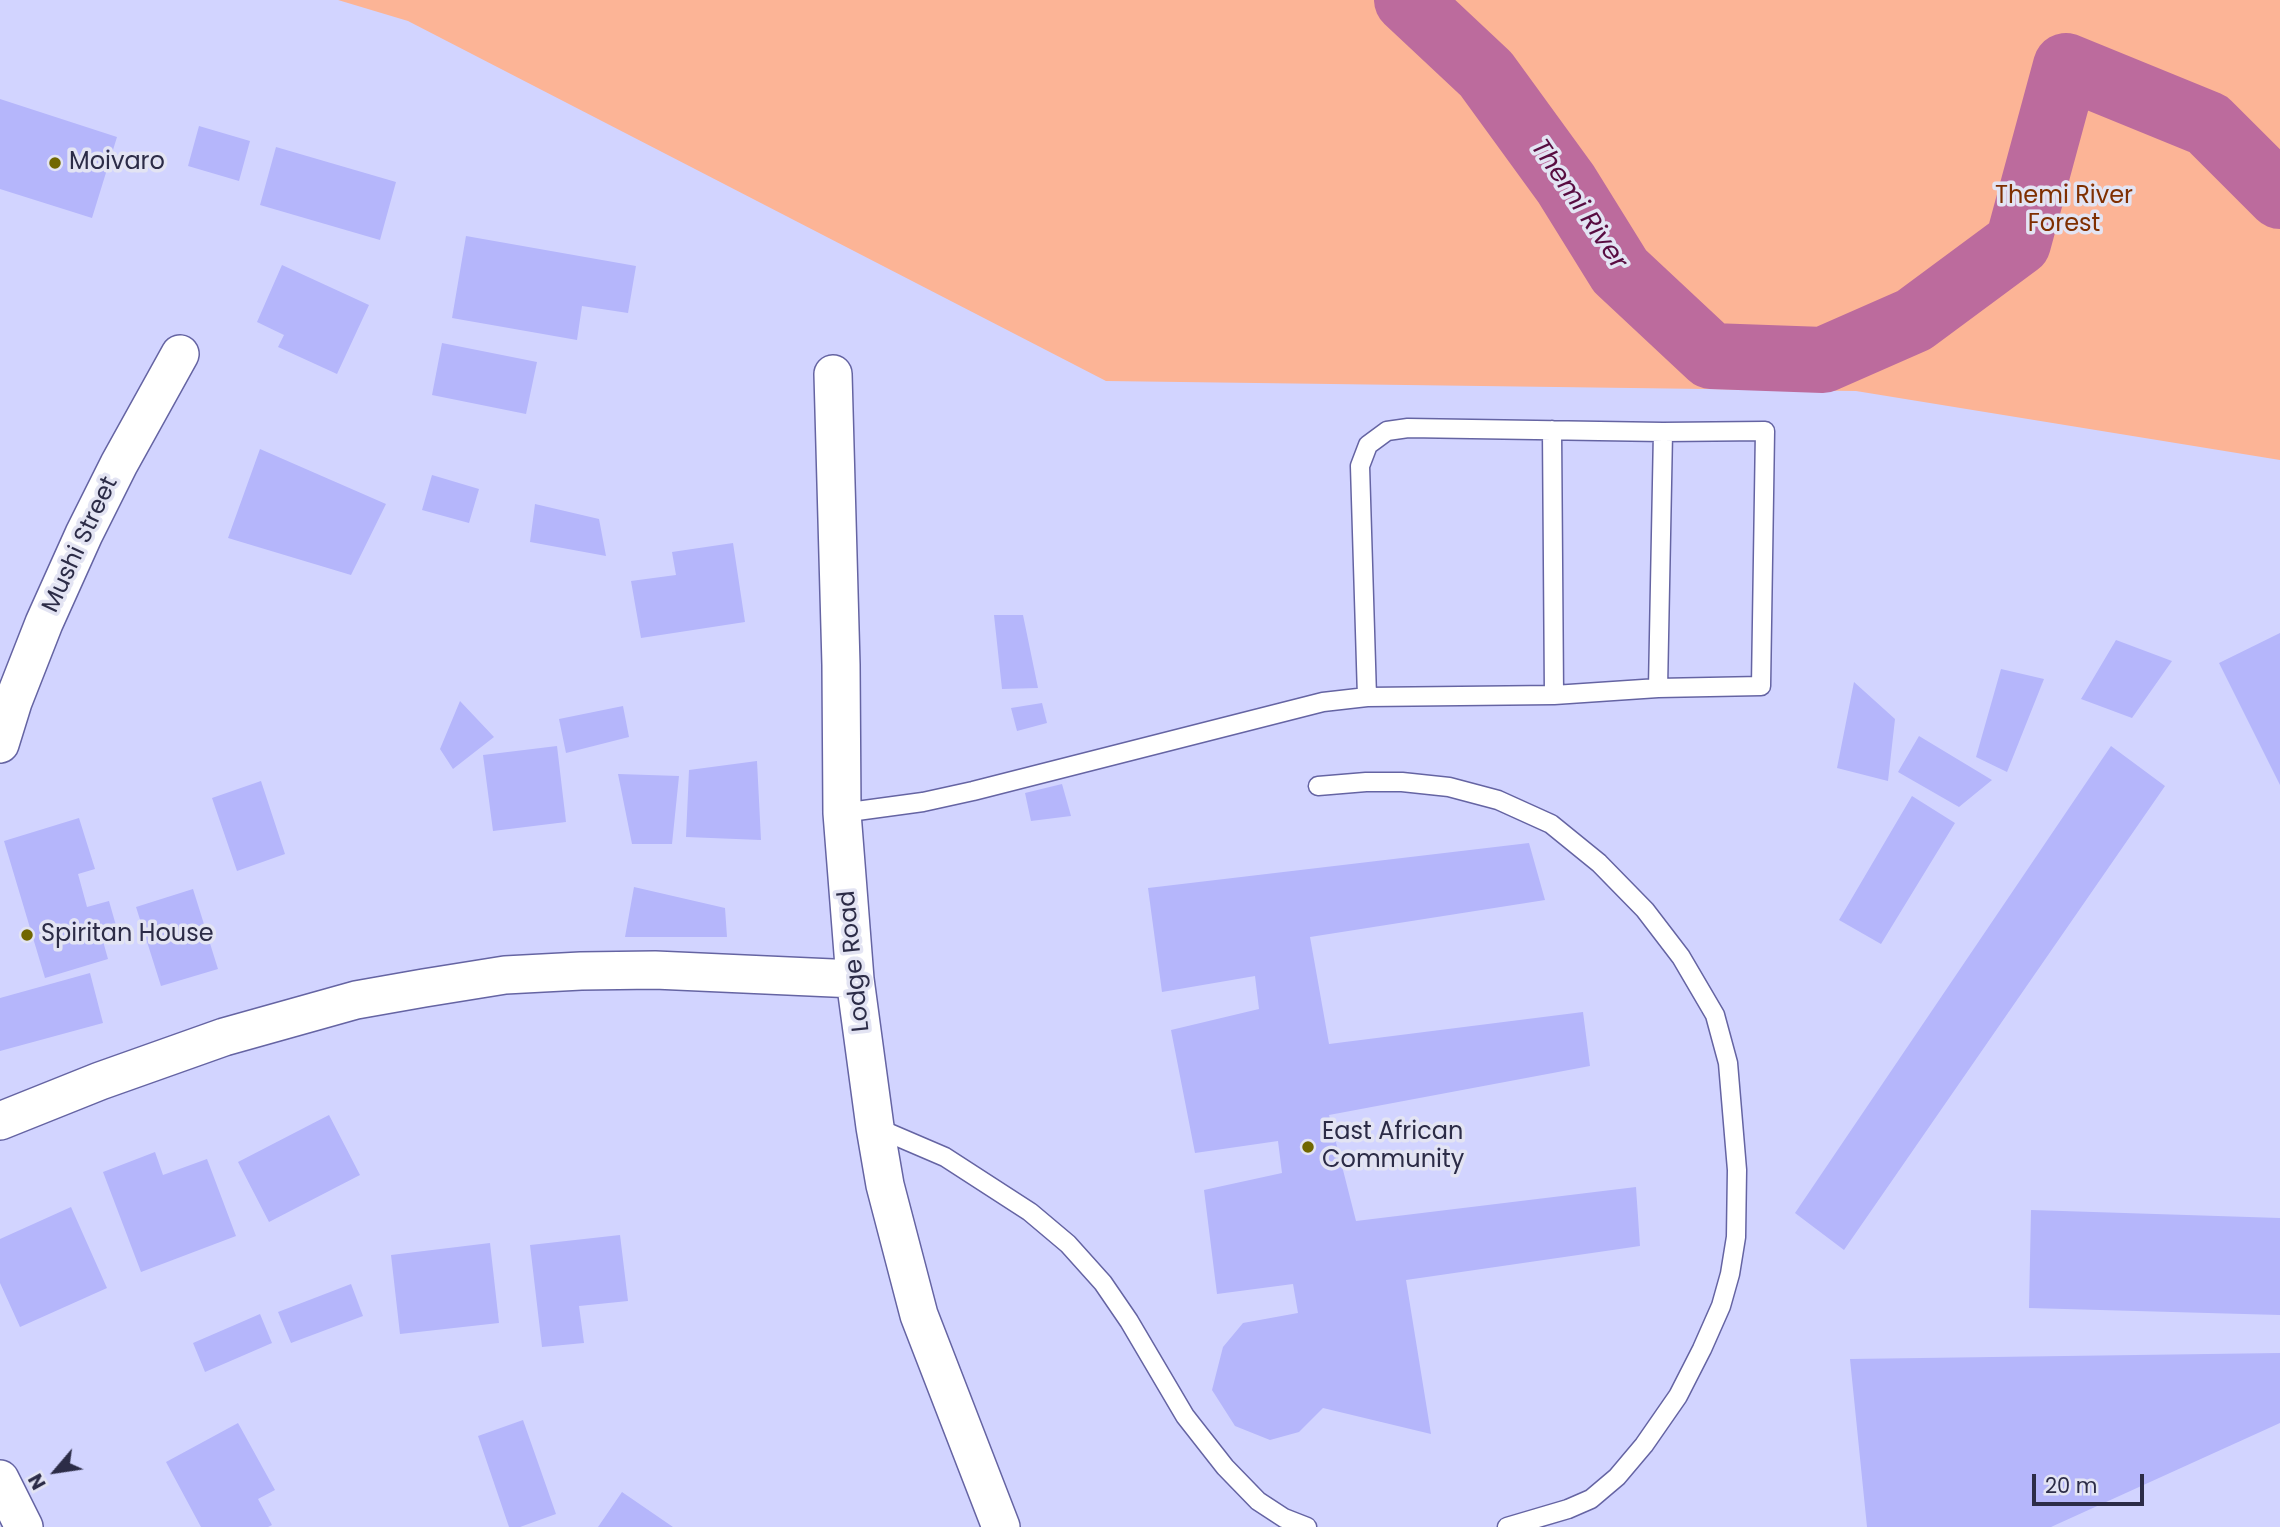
<!DOCTYPE html>
<style>
body{margin:0}
#map{position:relative;width:2280px;height:1527px;overflow:hidden;background:#d2d4ff;font-family:Poppins,sans-serif}
canvas{display:block}
.north{position:absolute;left:21px;top:1436px;width:70px;height:70px;-webkit-text-stroke:5px #e3e4f3;paint-order:stroke;rotate:241deg;font-size:19px;font-weight:700;line-height:28px;text-align:center;color:#2c2c47}
.north::after{content:'';display:block;margin:auto;width:24px;height:32px;background:#2c2c47;clip-path:polygon(50% 0,100% 100%,50% 72%,0 100%)}
.scale{position:absolute;left:2032px;top:1474px;width:112px;height:32px;box-sizing:border-box;border:4px solid #2c2c47;border-top:0;padding-left:9px;font-size:21px;line-height:24px;white-space:nowrap;color:#2c2c47;-webkit-text-stroke:5px #e3e4f3;paint-order:stroke}
</style>
<div id="map">
<canvas width="2280" height="1527"></canvas>
<div class="north">N</div>
<div class="scale">20 m</div>
</div>
<script>
const ctx = document.querySelector('canvas').getContext('2d');
ctx.lineJoin = 'round';
function paint(path, color) { ctx.fillStyle = color; ctx.fill(path, 'evenodd'); }
const toPath = rows => new Path2D(rows.map(r => 'M' + r).join(''));
function trace(path, color, width, dash) { ctx.strokeStyle = color; ctx.lineWidth = width; ctx.lineCap = dash ? 'butt' : 'round'; ctx.setLineDash(dash || []); ctx.stroke(path); }
function label(font, color, halo, rows, align = 'center') {
  ctx.font = font + ' Poppins,sans-serif'; ctx.lineWidth = 7; ctx.setLineDash([]); ctx.textBaseline = 'middle'; ctx.strokeStyle = halo; ctx.fillStyle = color; for (const [text, x, y, turn = 0] of rows) {
    ctx.save(); ctx.translate(x, y); ctx.rotate((+turn || 0) * Math.PI / 180); ctx.textAlign = isNaN(turn) ? turn : align; if (halo) ctx.strokeText(text, 0, 0); ctx.fillText(text, 0, 0); ctx.restore();
  }
}
const green = toPath([
 [338,0,2280,0,2280,460,1856,391,1106,381,408,21]
]);
const river = toPath([
 [1407,0,1486,74,1566,184,1620,271,1711,356,1823,360,1914,320,2018,243,2066,66,2208,124,2280,196]
]);
const building = toPath([
 [0,99,117,137,92,218,0,189],
 [199,126,250,141,239,181,188,166],
 [276,147,396,182,380,240,260,205],
 [466,236,636,266,628,313,582,306,577,340,452,318],
 [282,265,369,305,337,374,278,347,284,335,257,322],
 [442,343,537,362,526,414,432,395],
 [260,449,386,504,351,575,228,538],
 [432,475,479,489,469,523,422,510],
 [535,504,599,519,606,556,530,542],
 [733,543,745,622,641,638,631,581,676,575,672,552],
 [994,615,1023,615,1038,688,1002,689],
 [2280,633,2280,785,2219,663],
 [2116,640,2172,661,2132,718,2081,699],
 [2001,669,2044,679,2007,772,1976,757],
 [1854,682,1895,719,1888,781,1837,768],
 [460,701,494,737,453,769,440,749],
 [1042,703,1047,723,1017,731,1011,708],
 [623,706,629,737,566,753,559,719],
 [1919,736,1992,780,1959,807,1898,772],
 [557,746,566,822,493,831,483,755],
 [2111,746,2165,786,1844,1250,1795,1213],
 [757,761,761,840,686,837,689,770],
 [618,774,679,776,672,844,632,844],
 [261,781,285,854,237,871,212,798],
 [1062,784,1071,816,1031,821,1025,793],
 [1912,796,1955,823,1881,944,1839,920],
 [79,818,95,869,78,874,87,907,109,901,117,929,101,934,108,959,45,978,4,841],
 [1529,843,1545,900,1310,937,1329,1044,1583,1012,1590,1066,1329,1115,1356,1221,1636,1187,1640,1246,1406,1280,1431,1434,1323,1408,1299,1432,1270,1440,1235,1426,1212,1390,1223,1347,1243,1323,1298,1313,1293,1284,1217,1294,1204,1190,1282,1173,1278,1141,1195,1153,1171,1030,1259,1009,1255,976,1162,992,1148,888],
 [634,887,725,908,727,937,625,937],
 [193,889,218,969,161,986,136,907],
 [90,973,103,1023,0,1051,0,998],
 [329,1115,360,1175,269,1222,238,1162],
 [155,1152,163,1175,207,1159,236,1236,141,1272,103,1172],
 [71,1207,107,1288,20,1327,0,1283,0,1239],
 [2031,1210,2280,1218,2280,1315,2029,1308],
 [620,1235,628,1301,579,1306,584,1343,542,1347,530,1245],
 [490,1243,499,1323,400,1334,391,1255],
 [351,1284,363,1316,291,1343,278,1312],
 [260,1314,272,1343,205,1372,193,1343],
 [2280,1353,2280,1423,2051,1527,1867,1527,1850,1359],
 [523,1420,556,1514,520,1527,509,1527,478,1436],
 [238,1423,275,1490,258,1499,272,1525,268,1527,201,1527,166,1462],
 [622,1492,673,1527,598,1527]
]);
const lane = toPath([
 [1552,430,1554,695],
 [1658,688,1663,432],
 [1318,786,1366,782,1402,782,1449,787,1498,800,1551,824,1599,863,1645,910,1681,957,1715,1015,1728,1063,1737,1170,1736,1237,1730,1274,1721,1306,1702,1349,1678,1396,1644,1445,1617,1477,1591,1499,1568,1509,1507,1527],
 [842,813,923,802,973,791,1323,702,1367,697,1554,695,1658,688,1761,686,1765,431,1663,432,1408,428,1387,431,1368,445,1360,466,1367,697],
 [875,1127,945,1157,1030,1212,1068,1244,1103,1283,1129,1321,1185,1416,1225,1467,1258,1501,1284,1518,1307,1527]
]);
const street = toPath([
 [833,374,841,665,842,813,855,979,875,1127,885,1185,919,1315,1001,1527],
 [0,744,13,702,44,623,84,534,119,464,180,354],
 [0,1121,100,1081,224,1037,356,1000,424,988,505,975,581,971,655,970,855,979],
 [0,1479,24,1527]
]);
const markers = [
 [55,163,7,"#716700"],
 [27,935,7,"#716700"],
 [1308,1147,7,"#716700"]
];
const poiNames = [
 ["Moivaro",69,163],
 ["Spiritan House",41,935],
 ["East African",1322,1133],
 ["Community",1322,1161]
];
const parkNames = [
 ["Themi River",2064,197],
 ["Forest",2064,225]
];
const streetNames = [
 ["Mushi Street",81,545,-65],
 ["Lodge Road",855,961,-96]
];
const waterNames = [
 ["Themi River",1578,205,56]
];
paint(green, '#fcb496');
trace(river, '#bc6b9d', 66);
paint(building, '#b5b6fb');
trace(lane, '#6564a3', 21);
trace(street, '#6564a3', 40);
trace(lane, '#fff', 18);
trace(street, '#fff', 37);
for (const [x, y, r, color] of markers) { const dot = new Path2D(); dot.arc(x, y, r, 0, 2 * Math.PI); ctx.fillStyle = color; ctx.fill(dot); trace(dot, '#e3e4f3', 2.5); }
label('24px', '#2c2c47', '#e3e4f3', poiNames, 'left');
label('24px', '#7f2f01', '#e3e4f3', parkNames);
label('24px', '#2c2c47', '#e3e4f3', streetNames);
label('italic 26px', '#580c41', '#e3e4f3', waterNames);
</script>
